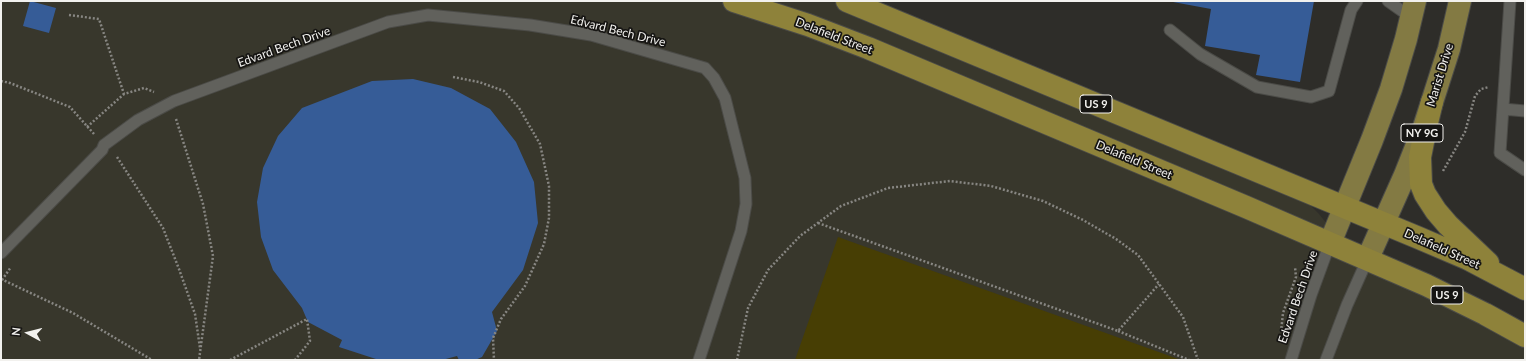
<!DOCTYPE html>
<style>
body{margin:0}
#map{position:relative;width:1526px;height:361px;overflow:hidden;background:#2e2d29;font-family:Lato,sans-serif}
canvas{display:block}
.frame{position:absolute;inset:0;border:2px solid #f2f1ee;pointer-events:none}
.north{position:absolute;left:8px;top:313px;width:40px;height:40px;-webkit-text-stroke:3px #161513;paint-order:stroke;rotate:277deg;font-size:11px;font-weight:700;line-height:16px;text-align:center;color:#f2f1ee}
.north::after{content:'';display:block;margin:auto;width:14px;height:18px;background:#f2f1ee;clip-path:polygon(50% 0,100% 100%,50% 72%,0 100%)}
</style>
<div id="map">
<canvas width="1526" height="361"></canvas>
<div class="frame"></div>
<div class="north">N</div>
</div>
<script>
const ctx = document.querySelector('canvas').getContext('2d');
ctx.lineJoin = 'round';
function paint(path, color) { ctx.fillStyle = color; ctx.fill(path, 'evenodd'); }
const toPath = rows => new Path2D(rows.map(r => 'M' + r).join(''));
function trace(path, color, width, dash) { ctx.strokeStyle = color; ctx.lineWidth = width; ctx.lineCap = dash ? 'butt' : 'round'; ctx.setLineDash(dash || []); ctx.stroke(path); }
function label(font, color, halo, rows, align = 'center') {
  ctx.font = font + ' Lato,sans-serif'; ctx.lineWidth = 3.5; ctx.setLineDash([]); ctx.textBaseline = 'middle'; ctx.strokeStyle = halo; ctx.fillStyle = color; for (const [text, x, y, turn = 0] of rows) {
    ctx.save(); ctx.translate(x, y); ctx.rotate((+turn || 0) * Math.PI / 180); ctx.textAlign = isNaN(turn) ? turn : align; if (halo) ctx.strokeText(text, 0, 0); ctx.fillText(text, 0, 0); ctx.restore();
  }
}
const built = toPath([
 [1,1,845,1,1286,181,1319,214,1335,234,1525,338,1525,360,1,360]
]);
const green = toPath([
 [838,237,1181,360,795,360]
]);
const building = toPath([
 [30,1,56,8,49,33,23,26],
 [1173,1,1314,1,1300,82,1256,75,1260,55,1205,46,1211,9,1173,2],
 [413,79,451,88,490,109,516,142,534,182,538,223,523,270,492,312,497,331,482,357,475,360,459,360,457,356,442,360,379,360,339,347,342,340,308,322,302,308,273,270,261,237,257,202,263,168,278,136,302,108,372,81]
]);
const path = toPath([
 [69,15,99,19,124,94,144,88,154,92],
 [453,77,479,82,504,91,519,108,540,144,549,186,549,218,544,244,525,286,501,319,493,338,494,360],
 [1,81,10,83,70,107,94,134],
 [176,119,203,204,213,256,199,360],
 [87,127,124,94],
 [117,157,163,228,179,269,195,314,200,348],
 [1443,171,1465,132,1475,96,1481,89,1489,87],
 [818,223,1118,331,1159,284],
 [1,279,73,313,152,360],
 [2,280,11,267],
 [1118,331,1189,360],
 [1281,332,1283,313,1296,277,1295,267],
 [230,360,307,319,310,341,295,360],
 [737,360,748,308,768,270,800,236,841,206,888,188,950,181,991,186,1043,201,1083,220,1116,239,1138,255,1183,317,1198,360]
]);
const service = toPath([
 [1388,1,1412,18],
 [1510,1,1500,153,1525,170],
 [1170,30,1200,54,1257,87,1311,97,1329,91,1351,10,1357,1],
 [1503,109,1525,111],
 [1,253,102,150,104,145,138,120,174,101,388,22,428,15,530,25,591,35,705,68,714,78,725,98,745,178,746,204,741,231,699,360],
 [1291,360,1311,295,1330,243],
 [1326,360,1347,305,1368,258]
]);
const primary = toPath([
 [1330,243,1372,140,1391,89,1406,39,1415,1],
 [1368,258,1405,175,1424,127,1449,49,1460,1]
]);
const trunk = toPath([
 [734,1,808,25,868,48,1246,207,1426,285,1485,314,1525,336],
 [847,1,1419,238,1468,259,1525,289],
 [1432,102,1426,127,1420,157,1421,184,1425,194,1436,211,1448,225,1488,263]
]);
const shields = [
 [1096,104,32],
 [1422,133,42],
 [1447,295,32]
];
const shieldNames = [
 ["US 9",1096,104],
 ["NY 9G",1422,133],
 ["US 9",1447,295]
];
const streetNames = [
 ["Edvard Bech Drive",618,31,14],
 ["Delafield Street",834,36,21],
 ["Edvard Bech Drive",284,47,-20],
 ["Marist Drive",1440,75,-73],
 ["Delafield Street",1134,160,23],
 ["Delafield Street",1442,249,24],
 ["Edvard Bech Drive",1298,297,-71]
];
paint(built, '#38372c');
paint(green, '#473e04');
paint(building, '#365c97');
trace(service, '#4b4b47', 13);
trace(primary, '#4b4b47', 24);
trace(trunk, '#4b4b47', 24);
trace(path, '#878682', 2.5, [2, 2]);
trace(service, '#61615c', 11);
trace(primary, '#837a43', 22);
trace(trunk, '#8e823a', 22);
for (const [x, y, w] of shields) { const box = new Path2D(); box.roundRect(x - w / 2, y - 9, w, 18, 3); ctx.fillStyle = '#161513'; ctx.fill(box); trace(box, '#f2f1ee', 1); }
label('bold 11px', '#f2f1ee', null, shieldNames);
label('12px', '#f2f1ee', '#161513', streetNames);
</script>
